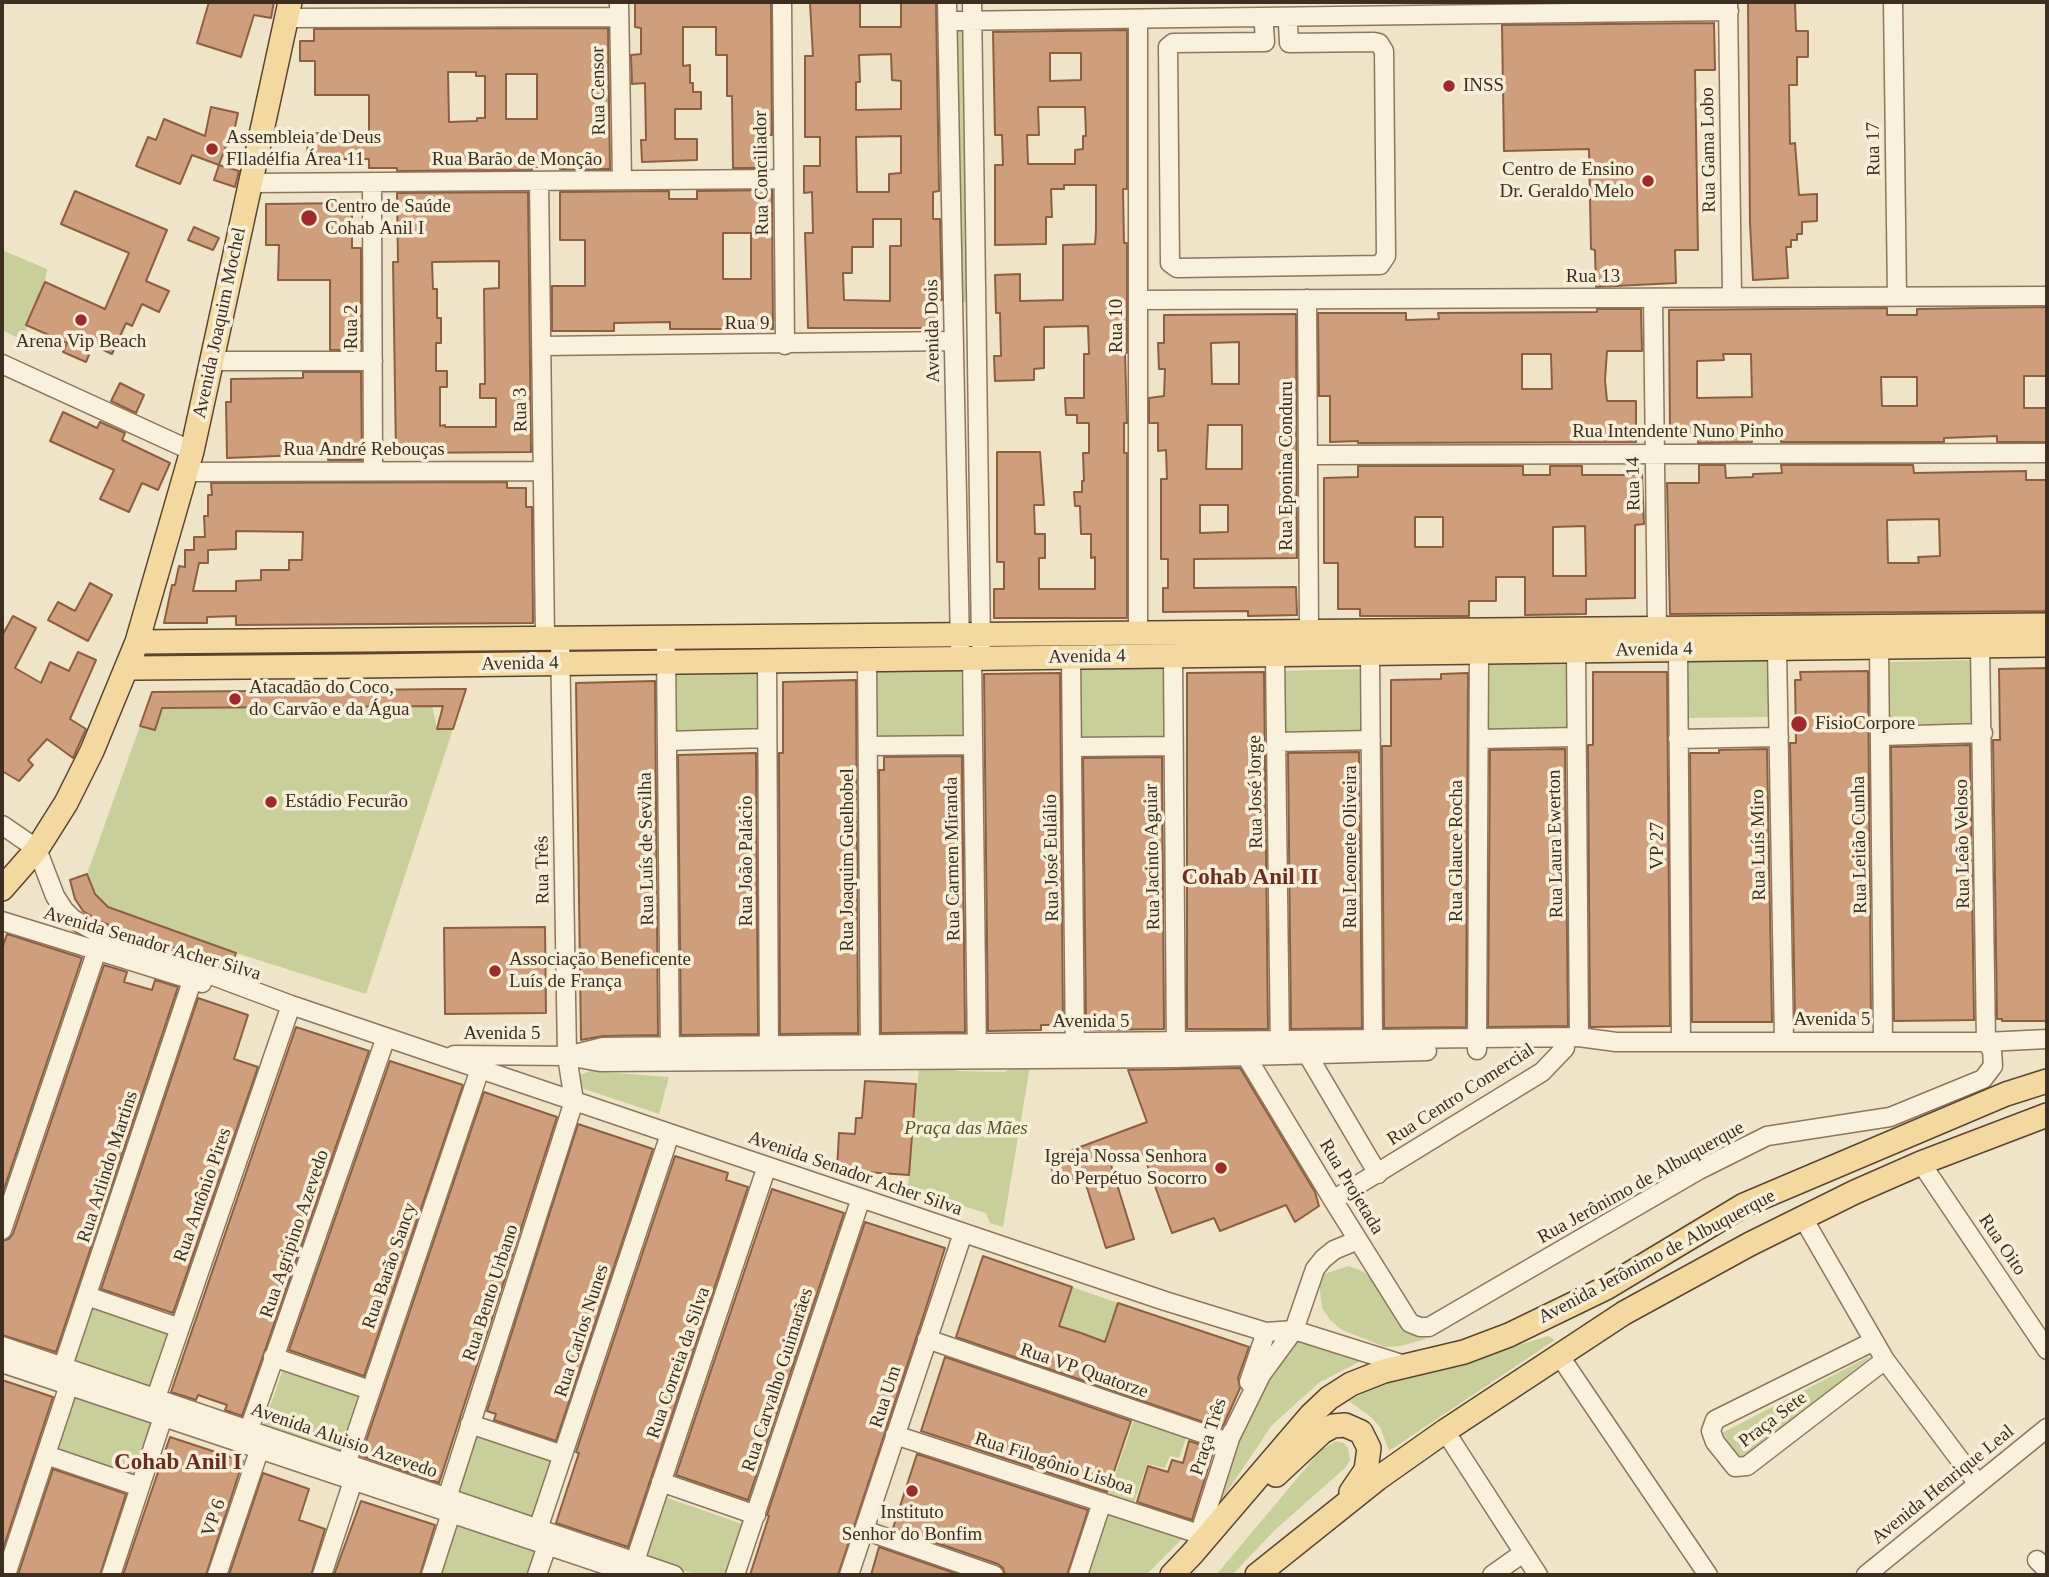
<!DOCTYPE html>
<meta charset="utf-8">
<style>
body{margin:0}
#map{position:relative;width:2049px;height:1577px;overflow:hidden;background:#f0e4c8;font-family:Georgia,serif}
canvas{display:block}
.frame{position:absolute;inset:0;border:4px solid #3d2e20;pointer-events:none}
</style>
<div id="map">
<canvas width="2049" height="1577"></canvas>
<div class="frame"></div>
</div>
<script>
const ctx = document.querySelector('canvas').getContext('2d');
ctx.lineJoin = 'round';
function paint(path, color) { ctx.fillStyle = color; ctx.fill(path, 'evenodd'); }
const toPath = rows => new Path2D(rows.map(r => 'M' + r).join(''));
function trace(path, color, width, dash) { ctx.strokeStyle = color; ctx.lineWidth = width; ctx.lineCap = dash ? 'butt' : 'round'; ctx.setLineDash(dash || []); ctx.stroke(path); }
function label(font, color, halo, rows, align = 'center') {
  ctx.font = font + ' Georgia,serif'; ctx.lineWidth = 7; ctx.setLineDash([]); ctx.textBaseline = 'middle'; ctx.strokeStyle = halo; ctx.fillStyle = color; for (const [text, x, y, turn = 0] of rows) {
    ctx.save(); ctx.translate(x, y); ctx.rotate((+turn || 0) * Math.PI / 180); ctx.textAlign = isNaN(turn) ? turn : align; if (halo) ctx.strokeText(text, 0, 0); ctx.fillText(text, 0, 0); ctx.restore();
  }
}
const green = toPath([
 [969,20,968,302,957,302,955,21],
 [2,250,47,269,45,282,22,340,2,330],
 [1771,654,1772,717,1686,718,1683,655],
 [1571,659,1571,733,1483,734,1483,660],
 [1975,660,1977,730,1888,730,1887,662],
 [758,664,760,729,673,731,671,666],
 [961,665,963,739,876,740,876,666],
 [1078,665,1164,665,1164,738,1078,738],
 [1366,669,1365,733,1277,737,1278,671],
 [432,706,437,728,453,729,366,994,236,953,108,907,95,894,87,874,140,726,155,730,162,707],
 [919,1066,951,1066,957,1071,1005,1072,1013,1066,1030,1066,1003,1227,990,1223,986,1213,953,1203,944,1208,907,1196],
 [590,1071,669,1077,659,1114,584,1089,579,1081,580,1075],
 [1349,1266,1362,1271,1376,1280,1408,1332,1426,1339,1401,1346,1385,1347,1342,1330,1330,1320,1322,1308,1319,1283,1324,1274],
 [1072,1287,1118,1303,1105,1342,1059,1326],
 [88,1304,172,1333,153,1389,69,1359],
 [1548,1336,1555,1340,1389,1451,1380,1427,1371,1417,1349,1401,1376,1386,1416,1372,1497,1352],
 [1298,1341,1353,1355,1359,1362,1320,1382,1272,1425,1217,1507,1249,1411,1278,1362],
 [1874,1354,1742,1462,1722,1433],
 [283,1369,364,1397,345,1455,263,1427],
 [71,1395,153,1424,134,1478,53,1449],
 [1135,1417,1187,1436,1179,1458,1170,1456,1165,1468,1147,1464,1134,1503,1108,1494],
 [471,1430,555,1459,534,1518,452,1490],
 [1336,1441,1344,1443,1348,1448,1350,1460,1346,1467,1276,1529,1232,1575,1216,1575,1321,1450],
 [665,1497,748,1526,731,1575,697,1575,643,1557],
 [1104,1511,1184,1537,1146,1575,1083,1575],
 [456,1522,540,1550,531,1575,437,1575]
]);
const building = toPath([
 [209,2,274,2,271,18,254,15,241,57,197,43,209,2],
 [635,2,771,2,772,135,768,135,768,168,733,168,732,96,727,96,727,55,716,55,716,27,683,27,683,66,690,65,690,83,693,83,693,92,701,92,701,109,675,109,675,139,697,139,697,160,642,162,641,140,646,140,645,83,632,84,631,55,641,54,641,28,635,27,635,2],
 [860,2,860,27,901,27,901,2,936,2,939,191,933,192,933,219,940,219,942,300,935,300,935,328,808,328,805,233,813,233,812,192,804,193,804,166,820,166,820,137,805,137,805,56,813,56,810,3,860,2],
 [891,54,892,80,901,81,901,109,856,110,856,82,860,82,859,55,891,54],
 [901,136,901,173,889,174,889,192,857,192,856,137,901,136],
 [873,219,901,219,901,246,890,246,890,301,844,300,843,273,852,273,852,247,873,247,873,219],
 [1748,2,1795,3,1796,31,1808,31,1808,57,1797,57,1797,85,1789,85,1790,144,1795,143,1799,195,1817,194,1817,221,1802,222,1802,234,1797,234,1797,240,1791,240,1791,247,1786,247,1788,278,1753,280,1750,223,1748,2],
 [1714,23,1715,70,1695,70,1698,250,1675,250,1676,283,1596,287,1595,250,1591,249,1589,149,1504,151,1502,25,1714,23],
 [608,28,610,169,560,169,560,166,532,167,532,170,397,171,397,168,369,168,369,159,334,159,334,166,308,166,307,133,369,134,369,95,315,95,315,61,300,61,300,41,314,41,314,29,608,28],
 [448,72,476,72,476,76,485,76,485,118,477,118,477,121,449,122,448,72],
 [506,74,537,74,537,119,506,119,506,74],
 [1127,30,1127,189,1123,189,1124,243,1127,243,1127,353,1125,353,1127,423,1124,423,1124,453,1127,453,1127,618,994,618,994,589,1004,589,1004,562,997,562,997,452,1040,452,1044,505,1034,505,1035,534,1045,534,1045,558,1039,558,1039,589,1095,589,1095,557,1091,558,1091,534,1081,534,1080,506,1075,506,1074,492,1082,492,1082,481,1084,481,1083,453,1089,453,1089,423,1077,423,1077,415,1066,415,1065,398,1084,398,1084,354,1089,354,1088,326,1044,327,1044,368,1034,369,1034,380,995,381,994,356,1001,356,1000,313,996,313,995,275,1020,274,1020,301,1063,300,1063,245,1095,244,1096,230,1096,185,1064,185,1064,189,1051,189,1052,217,1046,217,1046,244,995,245,995,165,1003,165,1002,135,995,135,993,32,1127,30],
 [1050,53,1081,53,1081,80,1050,81,1050,53],
 [1038,107,1085,107,1086,136,1083,136,1083,149,1075,150,1075,164,1028,164,1027,135,1039,135,1038,107],
 [211,107,238,113,233,136,230,135,219,165,192,155,180,184,136,166,148,137,156,140,164,119,205,136,211,107],
 [219,165,239,171,235,187,214,180,219,165],
 [772,190,773,329,670,329,670,322,614,323,614,331,552,331,552,286,585,286,585,240,560,240,560,192,669,191,669,199,697,199,697,191,772,190],
 [723,233,751,233,751,279,723,279,723,233],
 [75,191,167,230,146,281,169,291,159,312,142,304,132,326,126,323,112,354,93,345,86,362,63,352,67,343,26,325,45,282,105,309,129,253,61,224,75,191],
 [528,192,531,452,396,453,393,262,398,262,397,193,528,192],
 [499,261,499,288,484,289,485,384,480,384,480,398,496,398,496,427,445,427,445,425,440,426,440,387,447,387,447,371,436,371,436,343,441,343,441,318,437,318,437,289,433,289,432,262,499,261],
 [352,203,352,248,361,248,361,350,330,350,330,280,278,280,279,245,266,245,266,204,352,203],
 [194,227,219,238,213,250,188,240,194,227],
 [2047,307,2047,376,2024,376,2024,408,2047,408,2047,442,1997,442,1997,436,1944,438,1944,442,1781,442,1781,438,1752,438,1752,442,1698,443,1698,432,1670,433,1669,310,1887,308,1887,315,1917,315,1917,309,2047,307],
 [1723,354,1751,354,1752,397,1697,398,1697,361,1724,360,1723,354],
 [1881,377,1917,377,1917,406,1882,406,1881,377],
 [1597,309,1641,309,1642,351,1607,351,1605,380,1607,401,1636,401,1636,442,1358,443,1358,441,1330,442,1330,396,1319,396,1318,313,1406,313,1406,320,1439,319,1438,313,1597,312,1597,309],
 [1522,354,1551,354,1552,389,1522,389,1522,354],
 [1296,314,1297,558,1194,559,1194,588,1296,587,1297,615,1248,616,1248,611,1163,612,1163,588,1168,588,1168,559,1161,559,1161,479,1167,479,1166,450,1158,451,1158,423,1149,423,1149,398,1164,396,1165,369,1159,369,1158,343,1164,343,1164,315,1296,314],
 [1239,342,1239,384,1212,384,1211,343,1239,342],
 [1208,425,1242,425,1242,469,1206,469,1208,425],
 [1200,505,1228,505,1228,532,1200,533,1200,505],
 [303,372,361,372,362,460,328,460,328,454,227,458,226,402,231,402,231,379,303,378,303,372],
 [120,383,144,395,136,413,111,401,120,383],
 [63,412,97,428,100,422,125,433,122,440,170,463,158,490,142,483,129,512,100,499,114,470,50,441,63,412],
 [1699,465,1725,465,1726,478,1753,477,1753,474,1782,473,1781,465,1913,465,1914,473,2026,471,2026,480,2047,480,2047,611,1670,614,1667,483,1699,483,1699,465],
 [1939,519,1940,556,1918,557,1919,563,1888,563,1887,520,1939,519],
 [1358,466,1523,466,1523,475,1550,475,1550,466,1582,466,1582,475,1642,475,1644,524,1635,525,1635,598,1586,599,1586,614,1525,615,1525,577,1496,577,1496,601,1469,601,1469,616,1360,616,1360,609,1338,609,1338,563,1324,563,1324,478,1358,477,1358,466],
 [1415,517,1443,517,1443,547,1415,547,1415,517],
 [1585,526,1586,576,1553,576,1553,527,1585,526],
 [507,482,507,488,526,488,526,507,532,507,533,623,236,625,236,616,207,617,207,623,164,623,172,585,175,585,179,566,185,567,185,550,194,550,194,537,205,537,204,516,208,516,208,495,212,495,211,483,507,482],
 [236,531,303,532,302,560,289,560,289,570,261,570,261,580,236,581,236,591,193,591,199,563,208,563,208,550,236,549,236,531],
 [90,583,112,595,88,641,48,620,58,602,75,611,90,583],
 [13,616,36,628,15,668,41,683,50,662,69,671,78,652,96,660,70,719,86,729,73,758,47,739,28,760,33,765,19,781,2,771,2,636,13,616],
 [2047,668,2047,1021,2002,1021,2002,1019,1997,1019,1993,740,2000,740,1999,669,2047,668],
 [1868,671,1871,1022,1798,1023,1795,1021,1790,743,1796,743,1795,680,1801,680,1800,672,1868,671],
 [1264,672,1268,1029,1187,1029,1187,673,1264,672],
 [1593,672,1667,672,1670,1026,1590,1027,1588,745,1593,745,1593,672],
 [1060,673,1063,1025,1041,1025,1041,1030,988,1031,984,674,1060,673],
 [1468,673,1466,1027,1384,1028,1382,746,1391,746,1391,680,1441,679,1441,674,1468,673],
 [856,680,858,1033,780,1034,779,753,783,753,783,682,856,680],
 [655,681,658,1035,603,1036,581,1040,576,683,655,681],
 [448,689,466,689,453,729,437,729,443,706,162,708,155,730,140,726,152,692,448,689],
 [1970,745,1974,1020,1894,1021,1891,747,1970,745],
 [1565,749,1568,1026,1488,1027,1490,750,1565,749],
 [1767,749,1772,1022,1692,1022,1690,753,1719,753,1719,750,1767,749],
 [1359,752,1362,1028,1291,1029,1288,753,1359,752],
 [756,753,758,1034,681,1035,678,755,756,753],
 [962,756,965,1032,881,1033,879,770,884,770,884,757,962,756],
 [1162,757,1164,1029,1091,1030,1091,1024,1086,1024,1083,758,1162,757],
 [87,874,95,894,108,907,236,953,231,968,101,922,83,911,75,899,70,880,87,874],
 [545,927,546,1013,445,1014,444,928,545,927],
 [7,934,82,958,2,1195,2,949,7,934],
 [104,965,127,972,124,982,152,990,155,980,178,987,56,1352,2,1335,2,1241,9,1239,13,1234,104,965],
 [198,998,248,1015,234,1059,258,1067,173,1313,101,1289,198,998],
 [296,1027,369,1051,242,1416,225,1410,227,1405,198,1395,196,1400,171,1392,296,1027],
 [390,1061,463,1085,364,1376,289,1350,390,1061],
 [1240,1068,1315,1192,1319,1206,1295,1222,1286,1205,1220,1231,1214,1218,1172,1233,1143,1153,1111,1165,1134,1239,1106,1248,1083,1175,1058,1185,1048,1159,1147,1122,1128,1070,1240,1068],
 [865,1081,916,1084,909,1175,837,1170,839,1133,855,1134,856,1118,862,1118,865,1081],
 [484,1092,557,1117,439,1483,361,1456,484,1092],
 [578,1124,653,1149,556,1441,494,1420,496,1414,487,1411,578,1124],
 [675,1156,728,1173,726,1180,748,1187,628,1547,556,1523,579,1453,576,1452,675,1156],
 [772,1189,844,1213,748,1500,676,1475,772,1189],
 [865,1222,945,1248,924,1314,838,1575,750,1575,769,1516,767,1515,865,1222],
 [983,1256,1072,1287,1059,1326,1081,1333,1105,1342,1118,1303,1249,1347,1238,1378,1240,1388,1224,1424,1221,1428,956,1337,983,1256],
 [945,1357,1131,1421,1107,1492,921,1431,945,1357],
 [2,1380,53,1397,2,1552,2,1380],
 [170,1437,243,1461,206,1575,123,1575,170,1437],
 [1189,1441,1214,1449,1192,1520,1137,1502,1148,1466,1168,1472,1172,1460,1183,1463,1189,1441],
 [917,1454,1088,1510,1067,1575,1005,1575,1003,1568,998,1564,893,1528,917,1454],
 [53,1469,126,1494,100,1575,18,1575,53,1469],
 [263,1473,309,1489,299,1520,325,1529,311,1575,229,1575,263,1473],
 [361,1501,435,1525,420,1575,334,1575,361,1501],
 [879,1547,960,1575,871,1575,879,1547]
]);
const minor = toPath([
 [619,2,622,180],
 [782,2,785,345],
 [947,2,960,646],
 [972,2,981,644],
 [1728,2,1732,297],
 [1893,2,1897,296],
 [287,18,619,17],
 [948,21,1729,11],
 [1264,26,1265,42,1173,43,1168,47,1170,263,1177,268,1380,265,1386,256,1384,51,1379,43,1374,42,1289,43,1288,24],
 [539,181,545,638],
 [372,182,373,471],
 [251,183,783,179],
 [1653,298,1657,629],
 [1307,299,1309,632],
 [1138,300,2047,296],
 [541,346,954,341],
 [213,361,373,361],
 [2,364,192,451],
 [1308,455,2047,453],
 [186,472,542,471],
 [1138,633,1138,19],
 [1980,646,1986,1042],
 [1879,647,1883,1041],
 [1777,649,1784,1041],
 [1678,650,1681,1042],
 [666,651,670,1057],
 [1576,651,1579,1037],
 [1370,654,1373,1040],
 [1275,655,1280,1052],
 [1173,656,1176,1054],
 [1071,657,1075,1055],
 [972,658,977,1056],
 [867,660,870,1055],
 [767,661,769,1057],
 [1880,736,1983,733],
 [1479,739,1576,737],
 [1678,739,1779,737],
 [667,741,767,738],
 [1276,742,1371,740],
 [868,746,973,745],
 [1072,747,1173,746],
 [2,825,37,849,55,896,64,910,73,919,96,932,291,1005,1165,1301,1266,1332,1294,1330,1408,1366],
 [2,921,202,983],
 [1303,1047,1378,1174],
 [1477,1050,1479,652],
 [454,1055,567,1056,600,1062,1176,1058,1427,1051],
 [567,1056,603,1047,1579,1037,1616,1042,1986,1042,2047,1039],
 [1246,1056,1333,1200,1410,1323,1420,1327,1429,1327,1699,1170,1767,1136,1890,1117,1983,1079,1993,1066,1992,1050,1986,1042],
 [1921,1163,2047,1350],
 [1333,1200,1542,1072,1565,1048],
 [1803,1218,1885,1360,1978,1484],
 [2,1230,97,950],
 [87,1296,180,1328],
 [927,1339,1228,1442,1261,1375,1294,1330,1315,1269,1323,1259,1334,1250,1358,1240],
 [1874,1341,1715,1420,1711,1431,1715,1442,1735,1467,1747,1466,1885,1360],
 [2,1346,674,1575],
 [1559,1355,1708,1575],
 [273,1357,370,1390],
 [2,1363,636,1575],
 [63,1366,192,981],
 [1249,1382,1266,1332],
 [152,1409,291,1005],
 [470,1424,563,1455],
 [1445,1431,1538,1575],
 [895,1435,1199,1534],
 [245,1441,386,1037],
 [46,1455,140,1487],
 [343,1473,480,1069],
 [661,1482,756,1515],
 [447,1498,574,1101,567,1056,560,638],
 [864,1530,994,1575],
 [535,1538,670,1134],
 [1196,1545,1232,1432],
 [2037,1560,2047,1570],
 [631,1573,767,1166],
 [6,1575,69,1385],
 [111,1575,163,1417],
 [217,1575,263,1439],
 [322,1575,353,1481],
 [431,1575,451,1513],
 [537,1575,550,1537],
 [735,1575,861,1198],
 [849,1575,963,1233],
 [1078,1575,1102,1502],
 [1492,1575,1523,1553],
 [1866,1575,2047,1428]
]);
const major = toPath([
 [137,642,2047,625],
 [127,666,135,668,360,666,2047,645],
 [2,889,37,849,66,803,92,751,137,642,192,451,290,2],
 [1276,1475,1322,1432,1333,1426,1345,1425,1361,1432,1369,1448,1366,1470,1351,1492],
 [1172,1575,1192,1554,1311,1415,1329,1398,1351,1384,1384,1371,1464,1352,1509,1335,1606,1288,1744,1205,2006,1094,2047,1081],
 [1257,1575,1377,1479,1445,1431,1624,1313,1750,1244,1855,1192,1921,1163,2047,1115]
]);
const markers = [
 [1449,86,7,"#9e2a2b"],
 [212,149,7,"#9e2a2b"],
 [1648,181,7,"#9e2a2b"],
 [309,218,9,"#9e2a2b"],
 [81,320,7,"#9e2a2b"],
 [235,699,7,"#9e2a2b"],
 [1799,724,9,"#9e2a2b"],
 [271,802,7,"#9e2a2b"],
 [495,971,7,"#9e2a2b"],
 [1221,1168,7,"#9e2a2b"],
 [912,1491,7,"#9e2a2b"]
];
const poiNames = [
 ["INSS",1463,86],
 ["Assembleia de Deus",226,138],
 ["FIladélfia Área 11",226,160],
 ["Centro de Ensino",1634,170,"right"],
 ["Dr. Geraldo Melo",1634,192,"right"],
 ["Centro de Saúde",325,207],
 ["Cohab Anil I",325,229],
 ["Arena Vip Beach",81,342,"center"],
 ["Atacadão do Coco,",249,688],
 ["do Carvão e da Água",249,710],
 ["FisioCorpore",1815,724],
 ["Estádio Fecurão",285,802],
 ["Associação Beneficente",509,960],
 ["Luís de França",509,982],
 ["Igreja Nossa Senhora",1207,1157,"right"],
 ["do Perpétuo Socorro",1207,1179,"right"],
 ["Instituto",912,1513,"center"],
 ["Senhor do Bonfim",912,1535,"center"]
];
const streetNames = [
 ["Rua Censor",599,91,-91],
 ["Rua 17",1874,149,-91],
 ["Rua Gama Lobo",1709,150,-91],
 ["Rua Barão de Monção",517,160],
 ["Rua Conciliador",762,173,-91],
 ["Rua 13",1593,277],
 ["Avenida Joaquim Mochel",220,323,-78],
 ["Rua 9",747,324],
 ["Rua 10",1117,326,-90],
 ["Rua 2",352,327,-90],
 ["Avenida Dois",933,331,-91],
 ["Rua 3",521,410,-91],
 ["Rua Intendente Nuno Pinho",1678,432],
 ["Rua André Rebouças",364,450],
 ["Rua Eponina Conduru",1287,466,-90],
 ["Rua 14",1634,484,-91],
 ["Avenida 4",1654,650,-1],
 ["Avenida 4",1087,657,-1],
 ["Avenida 4",520,664,-1],
 ["Rua José Jorge",1256,792,-91],
 ["Rua Laura Ewerton",1556,844,-91],
 ["Rua Leão Veloso",1963,844,-91],
 ["Rua Luís Miro",1759,845,-91],
 ["Rua Leitão Cunha",1860,845,-91],
 ["VP 27",1658,846,-90],
 ["Rua Leonete Oliveira",1351,847,-90],
 ["Rua Luís de Sevilha",647,849,-91],
 ["Rua Glauce Rocha",1457,851,-90],
 ["Rua Jacinto Aguiar",1153,857,-91],
 ["Rua José Eulálio",1052,858,-91],
 ["Rua Carmen Miranda",953,859,-91],
 ["Rua Joaquim Guelhobel",848,860,-90],
 ["Rua João Palácio",747,861,-90],
 ["Rua Três",543,870,-91],
 ["Avenida Senador Acher Silva",152,944,16],
 ["Avenida 5",1832,1020],
 ["Avenida 5",1091,1022],
 ["Avenida 5",502,1034],
 ["Rua Centro Comercial",1461,1095,-33],
 ["Rua Arlindo Martins",108,1167,-72],
 ["Avenida Senador Acher Silva",855,1174,19],
 ["Rua Jerônimo de Albuquerque",1641,1183,-29],
 ["Rua Projetada",1351,1187,59],
 ["Rua Antônio Pires",203,1195,-71],
 ["Rua Agripino Azevedo",295,1234,-71],
 ["Rua Oito",2002,1245,56],
 ["Avenida Jerônimo de Albuquerque",1657,1257,-28],
 ["Rua Barão Sancy",390,1266,-71],
 ["Rua Bento Urbano",491,1293,-72],
 ["Rua Carlos Nunes",582,1331,-72],
 ["Rua Correia da Silva",679,1363,-71],
 ["Rua VP Quatorze",1084,1371,19],
 ["Rua Carvalho Guimarães",778,1380,-72],
 ["Rua Um",886,1397,-72],
 ["Praça Sete",1773,1420,-37],
 ["Praça Três",1209,1437,-72],
 ["Avenida Aluisio Azevedo",344,1441,19],
 ["Rua Filogônio Lisboa",1054,1464,18],
 ["Avenida Henrique Leal",1943,1485,-39],
 ["VP 6",214,1518,-71]
];
const parkNames = [
 ["Praça das Mães",966,1129]
];
const quarterNames = [
 ["Cohab Anil II",1250,878],
 ["Cohab Anil I",178,1463]
];
paint(green, '#c9cf9b');
paint(building, '#cf9f7d');
trace(building, '#8d5f41', 2);
trace(minor, '#8d765c', 21);
trace(major, '#5b4430', 26);
trace(minor, '#faf1dc', 18);
trace(major, '#f3d9a0', 23);
for (const [x, y, r, color] of markers) { const dot = new Path2D(); dot.arc(x, y, r, 0, 2 * Math.PI); ctx.fillStyle = color; ctx.fill(dot); trace(dot, '#f7eed8', 2.5); }
label('19px', '#3d2e20', '#f7eed8', poiNames, 'left');
label('19px', '#3d2e20', '#f7eed8', streetNames);
label('italic 19px', '#4d5a26', '#f7eed8', parkNames);
label('bold 23px', '#6b2e1e', '#f7eed8', quarterNames);
</script>
